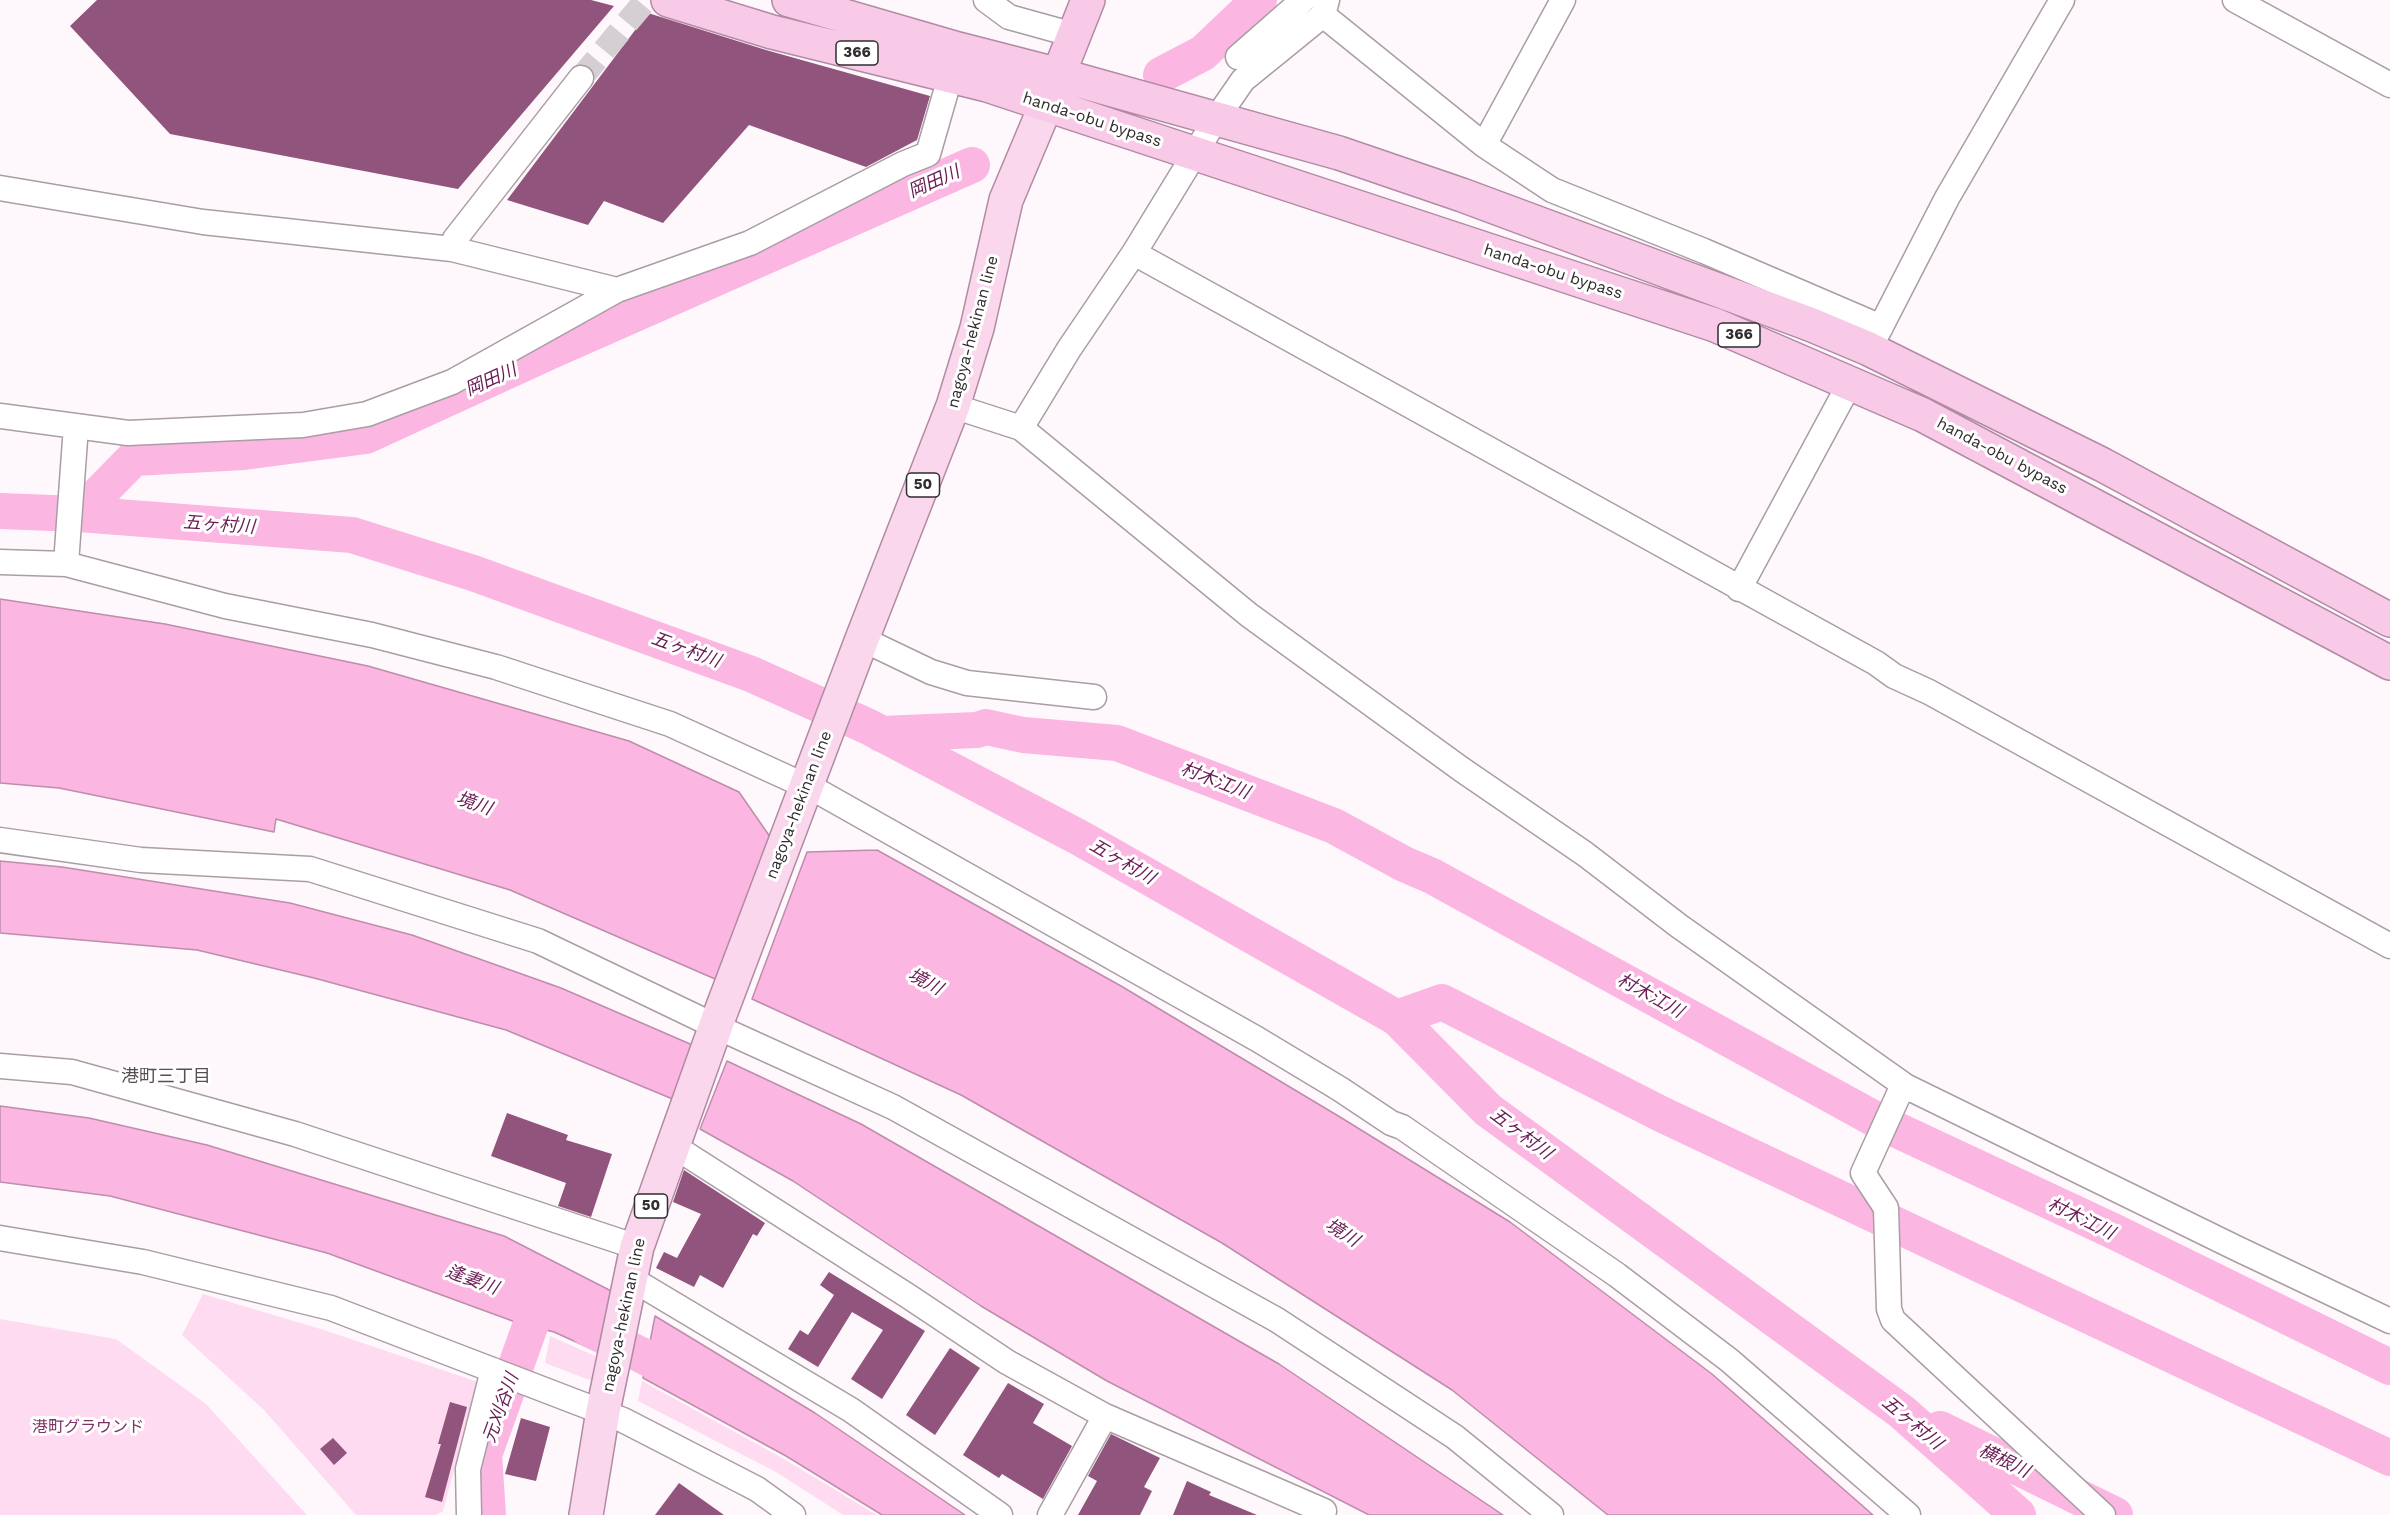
<!DOCTYPE html>
<meta charset="utf-8">
<style>
body{margin:0}
canvas{display:block;background:#fef8fc}
</style>
<canvas width="2390" height="1515"></canvas>
<script>
const ctx = document.querySelector('canvas').getContext('2d');
ctx.lineJoin = 'round';
function paint(path, color) { ctx.fillStyle = color; ctx.fill(path, 'evenodd'); }
const toPath = rows => new Path2D(rows.map(r => 'M' + r).join(''));
function trace(path, color, width, dash) { ctx.strokeStyle = color; ctx.lineWidth = width; ctx.lineCap = dash ? 'butt' : 'round'; ctx.setLineDash(dash || []); ctx.stroke(path); }
function label(font, color, halo, rows, align = 'center') {
  ctx.font = font + ' "Work Sans","Noto Sans JP",sans-serif'; ctx.lineWidth = 6; ctx.setLineDash([]); ctx.textBaseline = 'middle'; ctx.strokeStyle = halo; ctx.fillStyle = color; for (const [text, x, y, turn = 0] of rows) {
    ctx.save(); ctx.translate(x, y); ctx.rotate((+turn || 0) * Math.PI / 180); ctx.textAlign = isNaN(turn) ? turn : align; if (halo) ctx.strokeText(text, 0, 0); ctx.fillText(text, 0, 0); ctx.restore();
  }
}
const green = toPath([
 [203,1294,324,1330,478,1382,443,1511,436,1515,356,1515,264,1410,182,1335],
 [0,1319,116,1339,206,1404,307,1515,0,1515],
 [550,1336,611,1363,605,1386,545,1363],
 [642,1381,784,1459,877,1515,843,1515,776,1472,638,1401]
]);
const water = toPath([
 [0,599,165,624,368,666,629,741,739,792,775,844,722,982,510,890,276,819,274,832,59,788,0,783,0,599],
 [877,850,1121,986,1340,1117,1510,1222,1712,1374,1873,1515,1608,1515,1452,1390,1222,1243,961,1095,752,999,807,852,877,850],
 [0,861,62,867,290,903,412,935,561,988,697,1047,675,1100,506,1030,314,978,197,950,0,933,0,861],
 [727,1061,861,1124,1279,1364,1503,1515,1369,1515,1107,1381,981,1306,793,1181,700,1129,727,1061],
 [0,1106,89,1118,207,1145,504,1236,619,1295,607,1356,554,1332,518,1323,327,1253,110,1196,0,1182,0,1106],
 [655,1316,815,1413,965,1515,882,1515,786,1456,643,1378,655,1316]
]);
const river = toPath([
 [1161,75,1203,53,1259,0],
 [0,511,79,514,352,535,473,573,751,674,869,727,1080,838,1397,1018,1488,1110,1902,1412,2018,1515],
 [79,514,134,458,244,452,366,436,549,352,972,165],
 [881,734,977,730,986,727,1023,735,1117,743,1334,826,1404,864,1432,876,1882,1123,2113,1231,2390,1367],
 [1397,1018,1442,1002,1661,1114,2390,1458],
 [587,1328,691,1380],
 [1940,1429,2115,1515],
 [488,1515,484,1455,538,1304]
]);
const building = toPath([
 [97,0,591,0,614,6,458,189,170,134,70,26],
 [648,13,766,50,930,96,917,140,866,167,749,125,663,223,604,201,588,225,507,200],
 [507,1113,568,1135,566,1140,612,1154,591,1217,558,1206,566,1183,491,1156],
 [684,1170,765,1223,757,1236,753,1234,723,1288,700,1275,694,1287,656,1268,664,1252,677,1258,701,1214,673,1202],
 [829,1272,925,1331,882,1399,851,1379,883,1330,852,1312,818,1367,788,1349,800,1330,808,1335,834,1295,820,1285],
 [950,1348,980,1368,935,1435,906,1415],
 [1008,1383,1044,1404,1033,1423,1072,1446,1043,1499,1002,1474,999,1478,963,1455],
 [450,1402,467,1407,442,1502,425,1497,441,1444,438,1444],
 [521,1418,550,1427,536,1481,505,1474],
 [1111,1434,1160,1458,1144,1487,1152,1491,1140,1515,1078,1515,1097,1481,1088,1476],
 [333,1438,347,1453,334,1465,320,1449],
 [1187,1481,1211,1492,1209,1495,1257,1515,1173,1515],
 [679,1483,724,1515,655,1515]
]);
const minorTunnel = toPath([
 [581,78,646,0]
]);
const minor = toPath([
 [986,0,1009,17,1074,35],
 [1563,0,1484,145,1552,190,1704,251,1881,327],
 [2235,0,2390,85],
 [1323,15,1484,145],
 [1238,57,1303,0],
 [0,188,203,222,452,249,617,290],
 [452,249,455,239,581,78],
 [1134,253,1876,663,1894,676,1929,692,2390,946],
 [1873,342,1947,198,2062,0],
 [953,406,1021,428,1249,615,1461,769,1585,854,1679,926,1911,1090],
 [0,416,128,433,303,425,367,414,452,382,617,290,750,243,903,164,928,154,955,60],
 [1021,428,1069,349,1134,253,1216,119,1243,80,1323,15,1327,0],
 [0,562,66,564,225,606,372,635,496,667,670,724,821,793,1257,1039,1340,1089,1391,1123,1402,1127,1617,1275,1729,1360,1908,1515],
 [66,564,76,426],
 [1739,589,1850,383],
 [862,639,931,672,967,683,1094,697],
 [0,840,141,860,310,869,538,941,715,1026,893,1107,1277,1320,1455,1437,1551,1515],
 [0,1066,72,1072,295,1134,637,1247],
 [672,1145,908,1296,1007,1362,1105,1416,1324,1511],
 [0,1238,143,1262,331,1308,623,1420,757,1489,793,1515],
 [630,1278,851,1410,1000,1515],
 [469,1515,468,1469,493,1370],
 [1050,1515,1105,1416],
 [2103,1515,1893,1320,1889,1309,1886,1208,1863,1173,1903,1085,2236,1248,2390,1321]
]);
const primary = toPath([
 [586,1515,603,1411,637,1247,719,1017,862,639,953,406,977,328,1006,200,1046,105]
]);
const trunk = toPath([
 [668,0,772,32,987,85,1715,325,1923,415,2390,663],
 [789,0,958,49,1059,75,1339,153,1462,195,1812,325,1869,349,2103,465,2390,620],
 [1050,96,1088,0]
]);
const shields = [
 [857,53,42],
 [1739,335,42],
 [923,485,33],
 [651,1206,33]
];
const shieldNames = [
 ["366",857,53],
 ["366",1739,335],
 ["50",923,485],
 ["50",651,1206]
];
const streetNames = [
 ["handa-obu bypass",1092,120,18],
 ["handa-obu bypass",1553,272,18],
 ["nagoya-hekinan line",973,332,-75],
 ["handa-obu bypass",2002,456,28],
 ["nagoya-hekinan line",799,805,-69],
 ["nagoya-hekinan line",624,1315,-78]
];
const parkNames = [
 ["港町グラウンド",88,1427]
];
const waterNames = [
 ["岡田川",934,182,-24],
 ["岡田川",491,380,-24],
 ["五ヶ村川",219,525,4],
 ["五ヶ村川",686,650,20],
 ["村木江川",1215,781,21],
 ["境川",474,804,19],
 ["五ヶ村川",1122,862,30],
 ["境川",925,982,28],
 ["村木江川",1650,996,29],
 ["五ヶ村川",1521,1134,37],
 ["村木江川",2081,1219,26],
 ["境川",1342,1233,32],
 ["逢妻川",472,1280,20],
 ["元刈谷川",501,1408,-70],
 ["五ヶ村川",1912,1423,40],
 ["横根川",2004,1461,26]
];
const neighbourhoodNames = [
 ["港町三丁目",166,1077]
];
paint(green, '#fedbf0');
paint(water, '#fbb6e1');
trace(water, '#be8dac', 1.5);
trace(river, '#fbb6e1', 36);
paint(building, '#91547c');
trace(minorTunnel, '#d5cfd3', 24, [24, 12]);
trace(minor, '#aa9da5', 27);
trace(primary, '#b18aa3', 36);
trace(trunk, '#b18aa3', 36);
trace(minor, '#fff', 24);
trace(primary, '#fad7ed', 33);
trace(trunk, '#f8cae7', 33);
for (const [x, y, w] of shields) { const box = new Path2D(); box.roundRect(x - w / 2, y - 12, w, 24, 4.5); ctx.fillStyle = '#fff'; ctx.fill(box); trace(box, '#312c2f', 1.5); }
label('bold 15px', '#312c2f', null, shieldNames);
label('16px', '#312c2f', '#fff', streetNames);
label('16px', '#803268', '#fff', parkNames);
label('italic 18px', '#691c54', '#fff', waterNames);
label('18px', '#5a4e55', '#fff', neighbourhoodNames);
</script>
